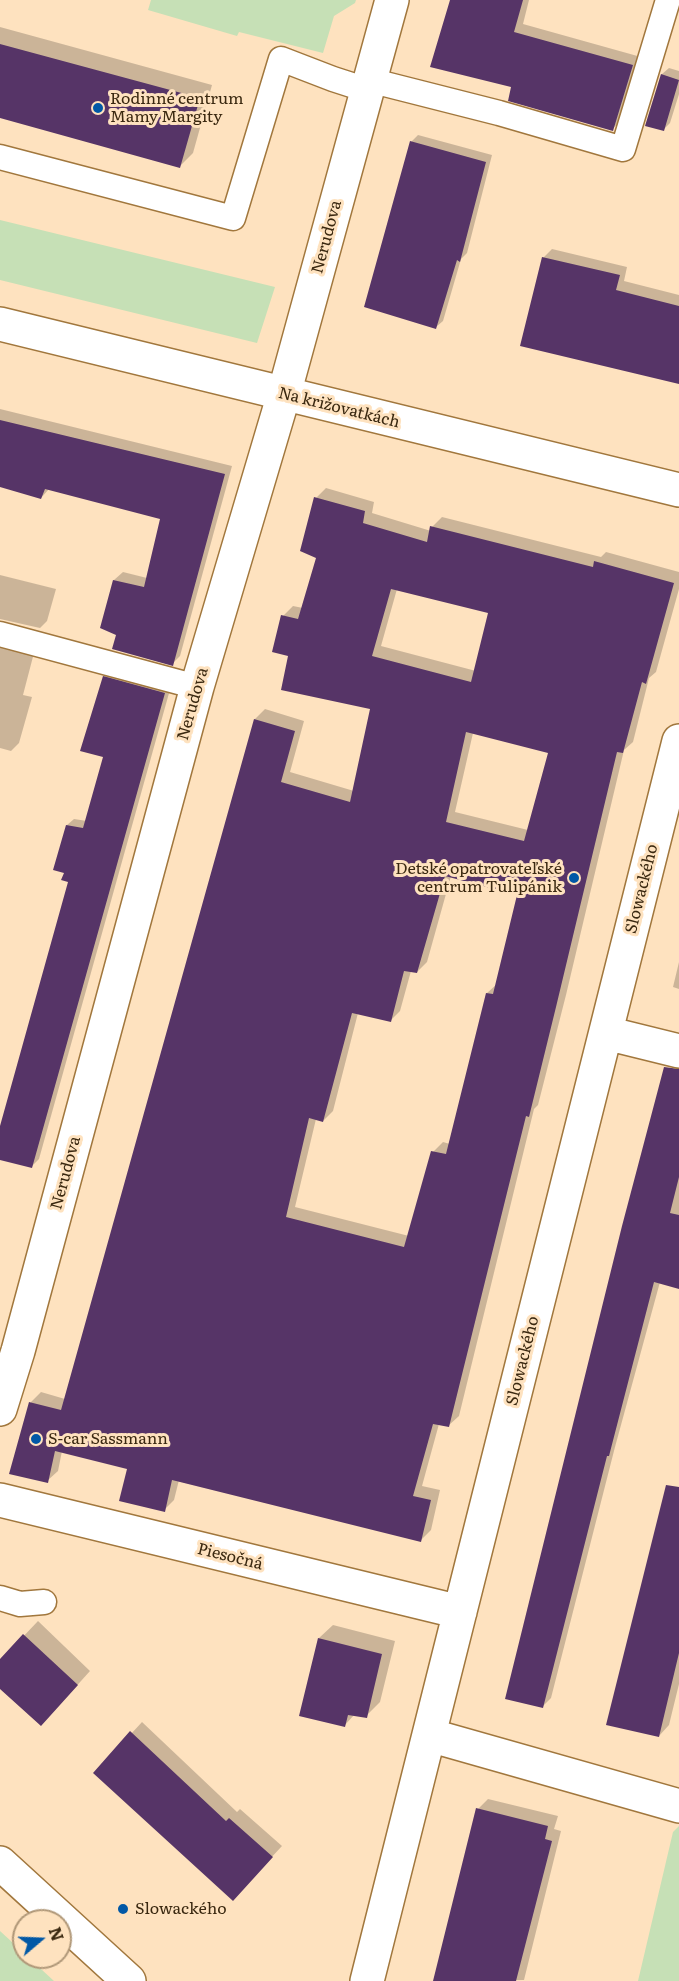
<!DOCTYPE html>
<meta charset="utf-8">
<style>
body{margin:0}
#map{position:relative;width:679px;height:1981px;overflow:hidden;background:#fee2bf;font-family:Literata,serif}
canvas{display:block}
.north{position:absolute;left:12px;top:1909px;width:60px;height:60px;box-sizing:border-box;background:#fee2bf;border:2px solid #b09879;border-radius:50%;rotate:71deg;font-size:16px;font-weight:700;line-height:24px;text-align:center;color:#3a2810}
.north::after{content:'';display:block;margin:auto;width:21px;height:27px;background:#0158a6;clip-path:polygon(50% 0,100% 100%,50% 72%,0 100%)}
</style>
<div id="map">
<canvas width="679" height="1981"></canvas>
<div class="north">N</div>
</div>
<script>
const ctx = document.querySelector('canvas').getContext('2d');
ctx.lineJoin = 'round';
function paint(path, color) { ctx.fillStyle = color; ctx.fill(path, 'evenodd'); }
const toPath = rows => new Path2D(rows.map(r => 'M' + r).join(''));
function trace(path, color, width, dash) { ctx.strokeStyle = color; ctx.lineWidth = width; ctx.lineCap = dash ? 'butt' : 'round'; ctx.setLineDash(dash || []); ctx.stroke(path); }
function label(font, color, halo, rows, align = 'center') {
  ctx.font = font + ' Literata,serif'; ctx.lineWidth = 6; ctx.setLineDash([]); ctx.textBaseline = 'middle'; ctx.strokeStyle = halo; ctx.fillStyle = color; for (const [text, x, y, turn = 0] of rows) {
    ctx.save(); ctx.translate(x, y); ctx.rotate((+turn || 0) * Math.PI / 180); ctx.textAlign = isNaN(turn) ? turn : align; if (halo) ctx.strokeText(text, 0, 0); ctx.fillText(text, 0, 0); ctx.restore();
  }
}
const green = toPath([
 [151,0,356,0,355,3,334,16,323,53,239,32,237,36,148,10],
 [0,220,275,287,257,343,0,280],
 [679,1826,679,1981,638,1981,673,1832],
 [0,1931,24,1953,24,1957,28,1957,54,1981,0,1981]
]);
const shadow = toPath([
 [450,0,529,0,523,24,641,57,621,121,612,129,513,86],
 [0,27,212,85,193,153,180,166,0,117],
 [669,68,679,71,679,94,670,123,663,130,662,74],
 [418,135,492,155,467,253,461,259,443,321,436,327,411,142],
 [552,249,627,267,624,281,679,295,679,383,543,258],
 [0,409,232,466,180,656,172,664,118,634,114,580,123,572,147,578,162,518,49,489,41,498,0,485],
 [326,488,374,502,372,513,431,531,432,527,442,517,601,557,606,552,679,572,679,589,656,672,649,678,633,742,624,750,566,995,538,1105,534,1109,459,1416,448,1426,439,1424,422,1486,440,1490,431,1530,421,1540,179,1480,174,1500,164,1510,129,1468,62,1451,58,1471,47,1481,11,1473,31,1402,41,1392,65,1399,255,719,265,709,304,721,290,772,354,791,372,708,290,655,283,616,293,606,303,608,318,557,316,498],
 [397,589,490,612,476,671,381,646],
 [473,733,549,752,528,830,455,812],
 [451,876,519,894,497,984,487,993,450,1144,443,1142,433,1152,409,1236,295,1207,316,1119,323,1121,333,1111,358,1013,390,1021,400,1011,411,971,417,972,427,962],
 [0,575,56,589,47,621,40,628,0,619],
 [0,638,35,649,23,695,32,697,19,743,11,751,0,748],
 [111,670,171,686,39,1159,32,1166,0,1158,0,1130,70,881,66,872,67,825,74,819,87,821,105,756,104,677],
 [679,962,679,989,673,987],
 [679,1096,679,1287,660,1282,615,1447,551,1698,542,1707],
 [679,1492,679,1684,669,1725,659,1736],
 [38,1621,90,1671,54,1711,0,1687,0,1661],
 [333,1625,395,1641,380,1702,366,1716,355,1714,344,1726,319,1638],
 [142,1722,237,1812,240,1809,282,1846,243,1888,95,1773],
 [488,1799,558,1816,554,1829,561,1831,524,1980,435,1981,478,1809]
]);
const building = toPath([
 [450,0,523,0,514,32,633,65,613,131,508,101,511,87,430,67],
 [0,44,200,98,180,168,0,118],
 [661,74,679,80,664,131,645,126],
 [410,141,486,162,460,262,457,260,436,329,364,307],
 [542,257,620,275,616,290,679,306,679,384,520,346],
 [0,420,225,474,173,666,112,649,116,635,100,628,113,580,144,587,160,519,45,489,41,499,0,487],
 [314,497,365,511,363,523,427,542,430,526,593,567,594,561,674,583,646,684,642,682,623,753,617,752,556,1007,529,1117,526,1116,449,1427,433,1424,413,1496,431,1500,421,1542,172,1480,165,1512,119,1501,127,1469,55,1451,48,1483,9,1474,29,1402,61,1410,254,719,295,731,281,782,350,802,370,709,281,690,288,656,272,652,281,615,298,619,316,558,300,551],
 [391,589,488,613,471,682,372,656],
 [466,732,548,753,524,841,446,822],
 [445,876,517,895,493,994,486,993,446,1154,431,1151,404,1247,286,1217,309,1118,323,1122,352,1013,391,1022,404,971,417,973],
 [103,676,165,693,32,1168,0,1160,0,1126,68,882,61,880,64,873,53,870,66,825,83,828,103,757,80,751],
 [664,1067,679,1069,679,1177,670,1213,679,1215,679,1289,654,1282,609,1456,607,1456,543,1708,505,1699,622,1226],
 [666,1485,679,1487,679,1653,659,1737,606,1725],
 [23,1634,78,1685,41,1726,0,1689,0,1659],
 [318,1638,382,1654,367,1718,348,1715,345,1727,299,1716],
 [130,1731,226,1821,229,1818,273,1857,233,1901,93,1773],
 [476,1808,548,1826,545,1839,552,1841,516,1981,433,1981]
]);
const service = toPath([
 [369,80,499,113,623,149,668,0],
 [0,157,233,218,281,59,333,79,367,90],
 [0,634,197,687],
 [0,1598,20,1604,44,1602]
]);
const minor = toPath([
 [0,324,679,490],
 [606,1033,679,1051],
 [0,1409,18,1351,197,687,284,394,392,0],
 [0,1500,460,1612],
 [429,1735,679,1806],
 [367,1981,679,741]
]);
const tertiary = toPath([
 [0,1863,129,1981]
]);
const markers = [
 [98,108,6,"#0158a6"],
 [574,878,6,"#0158a6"],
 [36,1439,6,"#0158a6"],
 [123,1909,6,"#0158a6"]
];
const poiNames = [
 ["Rodinné centrum",110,99],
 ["Mamy Margity",110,117],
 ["Detské opatrovateľské",562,869,"right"],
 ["centrum Tulipánik",562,887,"right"],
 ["S-car Sassmann",48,1439],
 ["Slowackého",135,1909]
];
const streetNames = [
 ["Nerudova",327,237,-75],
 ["Na križovatkách",339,408,14],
 ["Nerudova",193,704,-74],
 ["Slowackého",642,889,-76],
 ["Nerudova",66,1173,-75],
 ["Slowackého",523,1361,-76],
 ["Piesočná",230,1557,14]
];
paint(green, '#c6e0b6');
paint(shadow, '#0003');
paint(building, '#563467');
trace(service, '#a1773d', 27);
trace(minor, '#a1773d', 36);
trace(tertiary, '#a1773d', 36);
trace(service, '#fff', 24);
trace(minor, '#fff', 33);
trace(tertiary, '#fff', 33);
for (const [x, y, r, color] of markers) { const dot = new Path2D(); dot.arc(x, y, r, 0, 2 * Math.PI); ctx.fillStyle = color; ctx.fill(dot); trace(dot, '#fee2bf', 2); }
label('16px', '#3a2810', '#fee2bf', poiNames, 'left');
label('16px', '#3a2810', '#fee2bf', streetNames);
</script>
